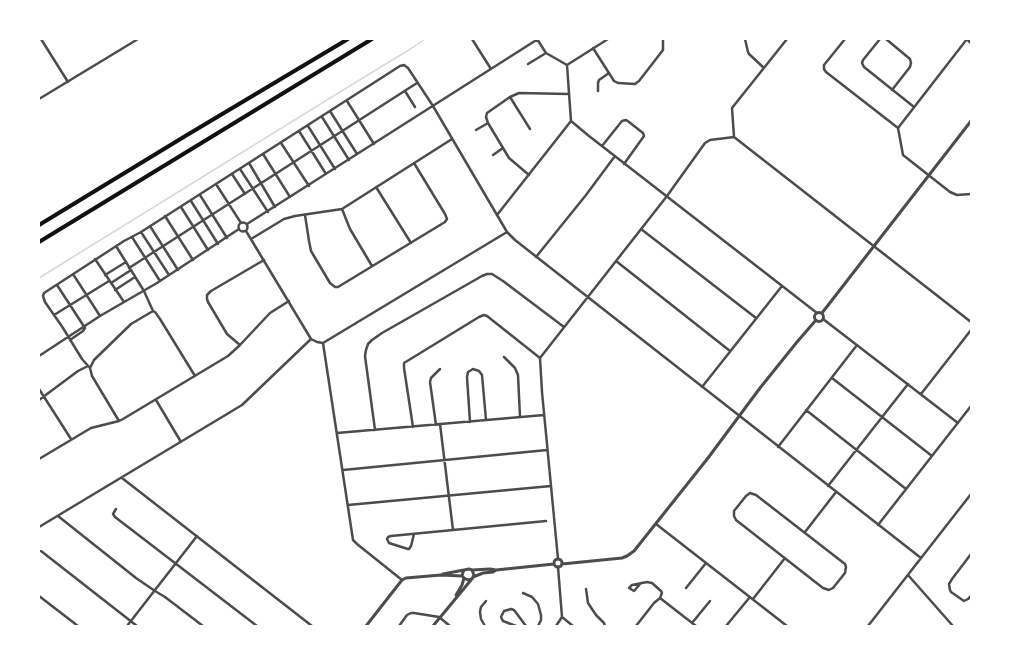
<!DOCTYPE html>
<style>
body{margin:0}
#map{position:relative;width:1010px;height:665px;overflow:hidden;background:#fff;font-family:Cabin,sans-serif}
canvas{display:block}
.frame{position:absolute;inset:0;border:40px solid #fff;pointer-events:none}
</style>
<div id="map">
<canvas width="1010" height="665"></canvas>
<div class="frame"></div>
</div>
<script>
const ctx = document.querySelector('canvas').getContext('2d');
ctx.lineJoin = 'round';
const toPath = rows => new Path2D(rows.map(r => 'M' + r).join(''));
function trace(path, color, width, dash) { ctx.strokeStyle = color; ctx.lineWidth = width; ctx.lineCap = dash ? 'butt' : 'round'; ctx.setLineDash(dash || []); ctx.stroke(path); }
const stream = toPath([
 [39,278,335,95,412,48,425,39]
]);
const minor = toPath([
 [41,39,68,82],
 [472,39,491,69],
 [537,39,546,53],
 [745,39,748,52,749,54,764,68],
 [845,39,824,65,824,69,826,72,898,128,903,155,950,192,957,195,971,194],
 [880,39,863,60,862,63,864,67,914,107],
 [886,39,910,59,911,63,910,67,892,90],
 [593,48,614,81,618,83,635,84,639,81,663,50,663,39],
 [528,64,546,53,567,65],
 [405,91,415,107],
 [598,91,598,83,599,80,609,73],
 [510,97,530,129],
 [39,99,138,39],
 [347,101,374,144],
 [330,111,357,154],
 [322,117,349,160],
 [571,121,589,136,817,313],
 [308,126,335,169],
 [898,128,967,39],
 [476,130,488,123],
 [299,131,326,174],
 [734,137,971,322],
 [734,137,732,108,787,39],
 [281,143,309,186],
 [602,146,622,121,626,120,629,122,643,133,644,136,624,164],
 [263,154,290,197],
 [493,155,503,148],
 [249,163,275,207],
 [240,169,268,212],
 [232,174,245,194],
 [529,175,509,158,488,123,486,117,487,113,510,97,519,93,569,94],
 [216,184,241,223],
 [376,187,411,243],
 [200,195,227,238],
 [191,201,218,244],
 [181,207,208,250],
 [342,209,350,229,372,266],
 [305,215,309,241,311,251,330,283,335,287,338,287,445,222,447,219,445,214,414,163],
 [497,215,571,121,567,65,608,39],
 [165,216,193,260],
 '238.5 227a4.5 4.5 0 1 1 9 0a4.5 4.5 0 1 1-9 0Z',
 [247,224,538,39],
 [150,226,178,270],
 [641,229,756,318],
 [246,231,311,339],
 [141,232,169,275],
 [132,237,160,281],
 [251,239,284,219,295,216,342,209,452,139],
 [116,246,144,291,153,311],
 [536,257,586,195,615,156],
 [95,259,124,302],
 [616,261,730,351],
 [129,268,417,83],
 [73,274,100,316],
 [105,275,126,262],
 [111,283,131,270],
 [57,285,85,328,83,331,70,340],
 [115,290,135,277],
 [54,315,109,281],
 [823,319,958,423],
 [311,339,317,342,323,343,507,232],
 [323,343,353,540,357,544,402,580],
 [240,345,227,334,208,302,207,299,207,295,211,291,264,260],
 [39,356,100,316,157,283,239,229],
 [504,357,515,368,518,375,520,417],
 [90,368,82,359,63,328,45,302,43,296,44,293,124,241,141,232,400,66,404,65,408,68,433,106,497,215,507,232,515,240,921,558],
 [832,378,932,456],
 [702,387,782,286],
 [39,389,71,439],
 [921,394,971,330],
 [39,400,78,371,88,366],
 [156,400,181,442],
 [806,410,906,489],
 [119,421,92,376,90,368,94,360,131,324,153,311,155,312,160,319,195,376],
 [470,422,467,377,468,372,473,369,479,371,482,375,486,420],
 [440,424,453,530],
 [436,425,430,382,431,378,440,369],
 [413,427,404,368,404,363,479,317,484,315,487,316,540,358],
 [375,430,365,356,366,350,368,344,372,340,382,333,482,276,487,274,492,274,503,281,564,327],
 [337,433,544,415],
 [778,447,857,345],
 [39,459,91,428,119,421,123,419,228,356,240,345,270,313,289,301],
 [343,470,547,450],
 [122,478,312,626],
 [828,486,908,384],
 [750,493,756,495,845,564,846,567,845,573,833,588,829,590,823,588,736,520,734,516,734,511,746,496,750,493],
 [348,505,551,486],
 [116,509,113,514,115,517,257,626],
 [58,516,136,578,155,591,165,597,203,626],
 [656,524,787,626],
 [878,525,971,406],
 [39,527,242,405,311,339],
 [805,532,836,492],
 [414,534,411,546,409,549,408,549,392,544,389,543,387,539,388,537,391,536,546,521],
 [41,551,137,626],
 [971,554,952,579,949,584,950,590,951,592,964,601,968,599,971,596],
 [558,559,542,392,540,358,667,196,705,143,710,140,734,137],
 [558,567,562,617,573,626],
 [908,575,953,626],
 [641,583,634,591,629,588,632,585,647,582,652,583,661,591,662,593,660,598],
 [686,588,706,563],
 [586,589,588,603,596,615,604,623,605,626],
 [523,593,532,597,538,604,541,615,541,620,538,626],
 [39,596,78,626],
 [660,598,696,626],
 [753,599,785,558],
 [692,623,710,601],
 [127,626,197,536],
 [399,626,407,615,411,613,414,613,439,617,450,626],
 [485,626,481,619,480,612,481,607,486,601],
 [516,626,503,621,501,617,504,611,511,609,514,610,526,626],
 [556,626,562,617],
 [636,626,654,603,660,598],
 [726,626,750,597],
 [868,626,971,494]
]);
const tertiary = toPath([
 [967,39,971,43],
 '814.5 317a4.5 4.5 0 1 1 9 0a4.5 4.5 0 1 1-9 0Z',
 [822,313,971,121],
 '554 563a4 4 0 1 1 8 0a4 4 0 1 1-8 0Z',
 [562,564,622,558,627,556,634,551,708,458,760,388,797,342,816,320],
 [472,570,474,575,472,579,468,580,464,578,462,576,463,572,464,570,469,569,472,570,490,569,496,570,554,564],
 [443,574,464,570],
 [473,577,483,573,493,572,496,570],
 [456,595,462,585,464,578],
 [366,626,402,580,406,578,441,575,462,576],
 [433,626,471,580]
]);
const motorway = toPath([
 [39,225,187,135,348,39],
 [39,242,372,39]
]);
trace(stream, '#d9d9d9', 1.5);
trace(minor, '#4c4c4c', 2.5);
trace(tertiary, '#4c4c4c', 3);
trace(motorway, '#111', 4);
</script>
